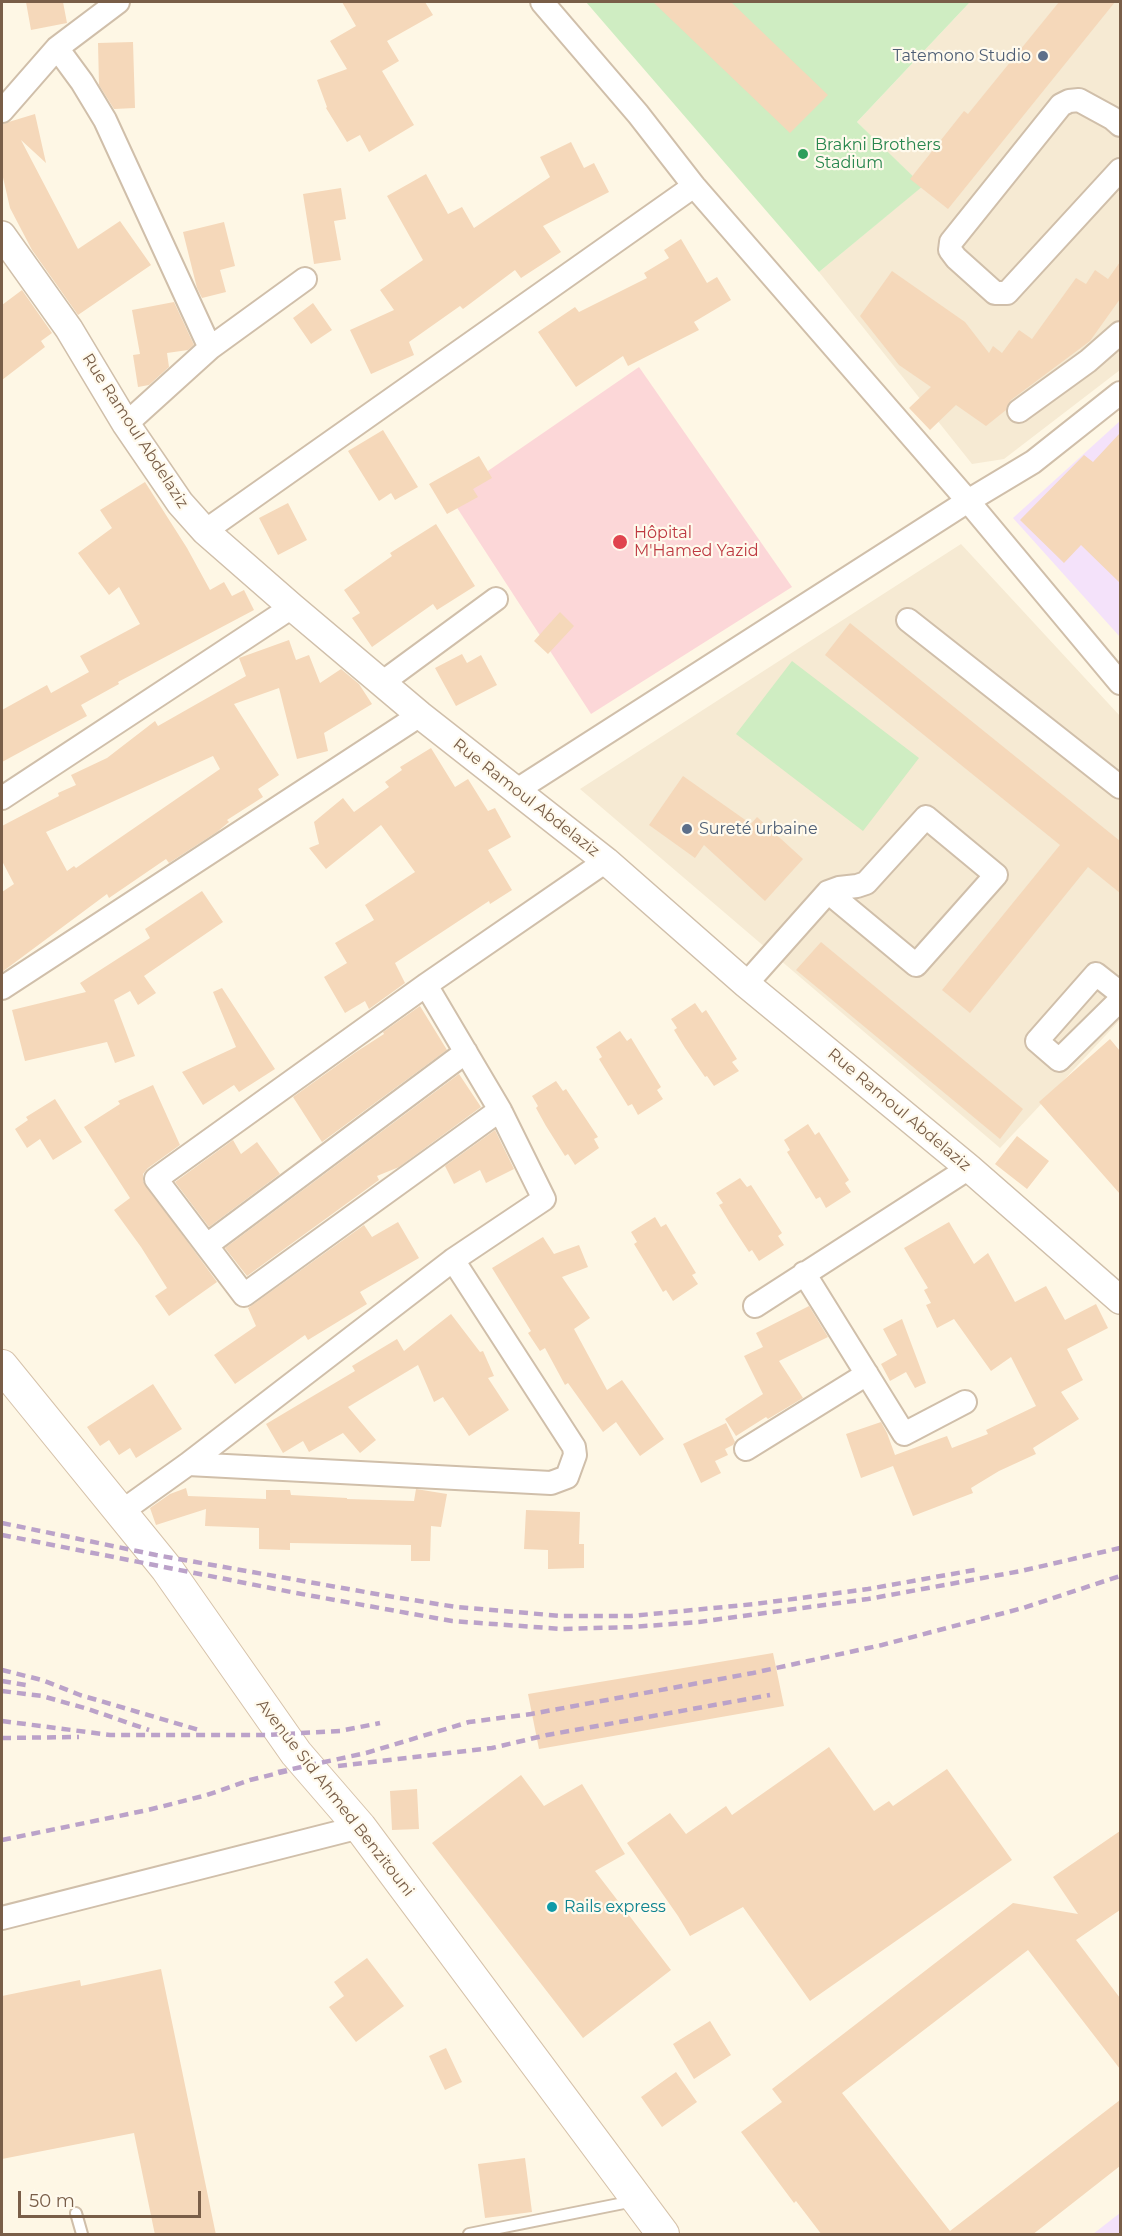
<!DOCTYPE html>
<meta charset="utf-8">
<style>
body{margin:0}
#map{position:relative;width:1122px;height:2236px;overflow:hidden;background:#fef7e5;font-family:Montserrat,sans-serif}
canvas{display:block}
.frame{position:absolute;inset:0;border:3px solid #795e48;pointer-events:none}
.scale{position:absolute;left:18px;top:2191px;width:183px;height:27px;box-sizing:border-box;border:3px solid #795e48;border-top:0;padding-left:8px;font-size:18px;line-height:21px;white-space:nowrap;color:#795e48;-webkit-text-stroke:4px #fffaed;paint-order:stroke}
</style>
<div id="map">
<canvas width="1122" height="2236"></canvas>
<div class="frame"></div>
<div class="scale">50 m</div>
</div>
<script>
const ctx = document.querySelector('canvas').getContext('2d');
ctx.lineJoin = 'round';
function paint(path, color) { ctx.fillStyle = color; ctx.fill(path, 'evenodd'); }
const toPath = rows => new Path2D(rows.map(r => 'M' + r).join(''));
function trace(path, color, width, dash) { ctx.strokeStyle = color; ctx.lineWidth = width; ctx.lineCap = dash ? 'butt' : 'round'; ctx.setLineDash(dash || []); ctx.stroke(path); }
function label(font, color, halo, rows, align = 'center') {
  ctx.font = font + ' Montserrat,sans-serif'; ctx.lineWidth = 4.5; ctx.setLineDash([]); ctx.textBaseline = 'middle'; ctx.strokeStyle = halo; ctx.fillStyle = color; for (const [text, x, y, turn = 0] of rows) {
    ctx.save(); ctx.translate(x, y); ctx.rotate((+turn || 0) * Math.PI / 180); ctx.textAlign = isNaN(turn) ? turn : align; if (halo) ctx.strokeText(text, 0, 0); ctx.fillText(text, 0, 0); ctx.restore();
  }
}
const residential = toPath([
 [970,2,1120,2,1120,370,1004,459,972,464,819,272,922,186,857,122],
 [961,544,1120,716,1120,1020,1000,1148,580,789]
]);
const education = toPath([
 [1120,421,1120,637,1013,518],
 [1120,2213,1120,2234,1093,2234]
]);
const medical = toPath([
 [639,367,792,587,591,714,450,497]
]);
const green = toPath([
 [586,2,970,2,857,122,923,186,819,272],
 [792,661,919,758,863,831,736,734]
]);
const building = toPath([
 [26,2,63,2,67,23,31,30],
 [342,2,425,2,433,15,387,41,399,61,382,71,414,125,369,152,360,135,347,142,326,108,327,107,317,80,347,69,330,41,356,26],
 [653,2,731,2,828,95,790,133],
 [1059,2,1115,2,948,209,910,179,964,111,968,114],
 [133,42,135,108,114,109,99,85,98,43],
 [35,114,46,163,21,140,78,249,120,221,151,265,78,315,32,250,10,208,2,173,2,124],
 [571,142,584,168,594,163,609,192,543,226,561,252,521,278,515,270,463,309,460,306,409,342,414,355,371,374,350,330,394,310,380,290,423,260,387,196,426,174,448,214,462,207,474,228,550,177,540,157],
 [341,188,346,219,334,221,341,260,314,264,303,194],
 [224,222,235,266,220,270,226,292,202,298,197,288,183,232],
 [681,239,707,283,717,277,731,300,694,322,699,330,628,366,623,356,576,387,538,332,575,307,579,312,647,278,644,273,669,258,664,250],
 [1120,262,1120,299,1090,341,1011,400,1006,410,986,426,956,405,930,430,909,408,931,387,899,365,860,316,892,271,965,322,989,353,993,346,1002,353,1019,330,1032,339,1076,278,1086,284,1095,270,1108,279],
 [22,290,52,333,41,341,45,347,2,380,2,305],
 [174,302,194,345,188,350,167,353,169,367,149,385,138,387,133,355,140,354,132,310],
 [313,303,332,330,311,344,293,318],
 [383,430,418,487,395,500,391,493,379,501,348,451],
 [1120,433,1120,583,1081,545,1064,563,1020,520,1084,455,1093,462],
 [479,456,492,478,473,489,478,497,447,514,429,484],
 [145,482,187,548,210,590,224,582,232,596,244,590,254,610,118,682,119,684,81,705,87,716,2,762,2,710,47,685,51,693,89,672,80,656,140,624,119,587,109,595,78,553,112,528,100,510],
 [288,503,307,540,278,555,259,518],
 [436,524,475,586,437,610,433,604,372,647,352,618,360,613,344,590,392,556,390,553],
 [560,612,574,626,548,654,534,641],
 [850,623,1120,841,1120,893,1088,867,970,1013,942,990,1060,845,825,655],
 [289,640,296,660,309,655,320,683,341,669,359,684,372,704,324,733,328,751,297,759,279,688,234,704,279,775,258,789,263,797,227,820,229,822,217,832,169,863,166,859,109,898,107,894,2,972,2,892,14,884,2,861,2,826,59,796,58,793,76,785,71,775,107,758,155,721,158,726,246,676,239,658],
 [213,756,220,769,76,868,74,866,67,871,46,832],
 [462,654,467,663,481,655,497,685,456,706,435,668],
 [431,748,455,787,468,779,488,811,495,808,511,837,488,850,512,890,490,904,489,901,395,963,405,983,369,1009,365,1001,345,1013,324,977,347,963,335,943,374,920,365,905,415,872,381,825,326,869,309,848,319,844,314,822,343,798,354,812,389,787,385,782,402,770,400,767],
 [683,776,751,824,757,817,803,859,765,901,704,845,695,858,649,825],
 [202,891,223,922,144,976,156,993,138,1005,130,991,114,1000,135,1056,115,1063,107,1042,25,1061,12,1010,86,992,80,983,150,938,145,929],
 [821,942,1023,1109,1000,1139,796,970],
 [222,988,275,1069,239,1092,234,1085,203,1105,182,1072,236,1047,213,992],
 [695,1003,702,1013,706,1010,737,1059,732,1062,739,1071,714,1086,707,1076,705,1077,685,1048,674,1030,677,1028,671,1019],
 [420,1006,447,1050,322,1142,293,1097,356,1052,384,1034,383,1032],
 [620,1031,627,1041,631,1038,661,1087,657,1090,663,1099,638,1115,632,1104,628,1106,599,1059,602,1057,596,1047],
 [1110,1039,1120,1051,1120,1194,1039,1102],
 [459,1074,481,1107,399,1167,377,1176,379,1180,247,1276,225,1248],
 [556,1081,563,1091,566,1089,598,1137,594,1139,599,1148,575,1165,568,1154,565,1156,546,1126,536,1108,538,1106,532,1096],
 [153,1085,180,1145,148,1168,143,1174,143,1181,217,1282,169,1316,155,1296,167,1288,141,1247,114,1210,130,1198,84,1127,120,1104,118,1101],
 [55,1099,82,1142,53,1160,40,1139,27,1148,15,1129,28,1120,26,1117],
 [808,1124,815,1135,819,1132,849,1180,845,1183,851,1192,826,1208,820,1197,816,1199,787,1152,790,1150,784,1140],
 [495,1130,514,1169,486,1183,480,1170,454,1184,445,1166],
 [1017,1136,1049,1161,1027,1189,995,1164],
 [233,1140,241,1154,257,1142,280,1174,209,1227,175,1182],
 [740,1178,747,1187,751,1185,782,1233,778,1236,784,1245,759,1261,752,1250,749,1252,730,1223,719,1205,723,1203,716,1193],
 [655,1217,661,1227,666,1224,696,1273,692,1275,698,1284,673,1301,666,1290,663,1292,645,1262,634,1244,637,1242,631,1232],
 [398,1222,419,1258,360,1292,367,1304,308,1340,305,1335,235,1384,214,1355,256,1326,248,1308,364,1225,372,1237],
 [949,1222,974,1264,988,1253,1015,1302,1046,1286,1065,1320,1096,1304,1108,1328,1067,1349,1083,1380,1061,1392,1079,1419,1033,1448,1036,1454,999,1471,971,1488,973,1493,913,1516,893,1466,861,1478,846,1434,881,1422,887,1433,895,1455,947,1436,952,1448,988,1434,986,1430,1036,1406,1011,1357,991,1371,954,1319,937,1328,926,1305,931,1303,924,1290,928,1288,904,1248],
 [543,1237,554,1254,579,1245,588,1267,562,1277,590,1318,574,1329,607,1390,622,1380,664,1439,640,1456,616,1422,603,1432,568,1383,565,1385,545,1348,540,1351,528,1333,531,1331,492,1268],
 [809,1306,828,1337,779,1361,803,1398,768,1419,766,1417,736,1436,725,1419,763,1394,744,1356,763,1347,756,1333],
 [451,1314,480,1352,483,1351,494,1376,488,1378,509,1410,469,1436,443,1397,434,1402,418,1365,348,1407,376,1440,360,1453,343,1433,309,1452,303,1441,283,1453,266,1424,355,1371,352,1366,397,1339,404,1351],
 [902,1319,926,1383,915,1388,906,1372,890,1381,881,1364,897,1355,883,1329],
 [153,1384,182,1429,136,1458,130,1448,119,1455,109,1440,100,1446,87,1427],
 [726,1423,735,1442,733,1445,725,1449,728,1455,715,1461,721,1473,701,1483,683,1444],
 [186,1488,188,1496,266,1499,266,1490,290,1490,291,1495,347,1498,347,1499,414,1501,416,1489,447,1494,441,1527,431,1526,430,1561,411,1561,411,1545,290,1543,290,1550,259,1549,259,1528,205,1526,206,1509,156,1525,150,1508,170,1494],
 [526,1510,580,1512,579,1544,584,1544,584,1568,548,1569,548,1550,524,1549],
 [773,1653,784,1706,539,1749,528,1694],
 [829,1747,874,1811,889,1801,893,1806,947,1769,1012,1860,810,2001,743,1907,690,1936,678,1916,627,1843,670,1813,686,1834,726,1806,732,1815],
 [521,1775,544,1806,582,1784,625,1854,595,1871,671,1970,583,2038,432,1843],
 [417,1789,419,1829,392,1830,390,1791],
 [1120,1831,1120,1910,1076,1940,1120,1998,1120,2069,1028,1950,842,2093,950,2231,1120,2100,1120,2166,1032,2235,822,2235,796,2201,794,2203,741,2132,782,2102,772,2089,1013,1903,1078,1914,1053,1877],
 [367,1958,404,2006,356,2042,329,2007,344,1996,334,1982],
 [161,1969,216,2235,155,2235,134,2133,2,2159,2,1996,80,1980,81,1986],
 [710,2021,731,2055,694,2079,673,2044],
 [446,2048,462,2082,445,2090,429,2056],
 [676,2072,697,2102,662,2127,641,2097],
 [525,2158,532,2212,485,2218,478,2164]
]);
const service = toPath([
 [76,2213,82,2234],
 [469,2234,634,2201]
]);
const minor = toPath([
 [542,2,638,114,694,186,968,501,1120,683],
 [57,48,82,82,105,120,210,348],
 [2,111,57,48,118,2],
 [1120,125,1112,118,1079,100,1069,101,1061,105,951,242,950,250,956,258,995,293,1007,293,1120,170],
 [1019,411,1088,361,1120,333],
 [126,424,210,348,305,279],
 [205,531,694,186],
 [908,620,1120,787],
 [383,682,496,599],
 [517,790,968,501,1033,462,1120,393],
 [2,798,292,607],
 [746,984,828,892,839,888,857,886,866,883,926,817,996,875,916,965,828,892],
 [2,988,420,715],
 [1120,993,1096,974,1037,1041,1059,1060,1120,1000],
 [500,1110,244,1295,156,1179,426,985,606,861],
 [207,1245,466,1052],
 [804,1273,904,1434,965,1402],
 [755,1306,969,1168],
 [746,1449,867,1374],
 [188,1464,551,1483,567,1477,575,1455,574,1447,453,1260],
 [121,1512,188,1464,453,1260,544,1199,500,1110,426,985],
 [2,1918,360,1827]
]);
const tertiary = toPath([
 [2,235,69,329,126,424,180,503,205,531,292,607,420,715,606,861,746,984,969,1168,1120,1300]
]);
const secondary = toPath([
 [2,1366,167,1569,296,1753,360,1827,663,2234]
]);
const rail = toPath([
 [2,1523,156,1555,382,1595,456,1607,562,1616,631,1616,755,1604,868,1589,980,1569],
 [2,1535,296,1593,452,1621,562,1629,632,1627,699,1622,868,1599,1021,1571,1120,1548],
 [2,1670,42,1680,80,1695,199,1730],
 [2,1681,31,1686],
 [2,1691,42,1696,88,1709,149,1730],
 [2,1721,110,1735,266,1735,340,1731,380,1723],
 [2,1738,79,1737],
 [338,1766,492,1748,547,1735,770,1695],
 [278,1772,366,1753,469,1722,531,1714,753,1673,882,1645,1023,1608,1120,1576],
 [2,1840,148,1810,207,1795,250,1780,287,1771]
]);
const markers = [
 [1043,56,6,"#5c6f8a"],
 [803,154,6,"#2e9e5b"],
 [620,542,8,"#e0444e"],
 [687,829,6,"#5c6f8a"],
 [552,1907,6,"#0f9aa8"]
];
const serviceNames = [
 ["Tatemono Studio",1031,56],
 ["Sureté urbaine",699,829,"left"]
];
const leisureNames = [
 ["Brakni Brothers",815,145],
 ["Stadium",815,163]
];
const streetNames = [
 ["Rue Ramoul Abdelaziz",135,431,57],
 ["Rue Ramoul Abdelaziz",526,798,38],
 ["Rue Ramoul Abdelaziz",899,1110,40],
 ["Avenue Sid Ahmed Benzitouni",335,1798,52]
];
const healthNames = [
 ["Hôpital",634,533],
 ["M'Hamed Yazid",634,551]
];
const cultureNames = [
 ["Rails express",564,1907]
];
paint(residential, '#f6ead3');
paint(education, '#f4e2fa');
paint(medical, '#fcd7d8');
paint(green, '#cfedc2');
paint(building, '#f5d8ba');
trace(service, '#d0bfaa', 14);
trace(minor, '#d0bfaa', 26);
trace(tertiary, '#d0bfaa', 30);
trace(secondary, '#d6c2aa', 34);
trace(service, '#fff', 10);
trace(minor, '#fff', 22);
trace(tertiary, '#fff', 27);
trace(secondary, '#fff', 32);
trace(rail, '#bba2c9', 4.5, [9, 6]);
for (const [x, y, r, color] of markers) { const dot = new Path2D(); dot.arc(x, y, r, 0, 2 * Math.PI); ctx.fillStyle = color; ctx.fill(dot); trace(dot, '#fffaed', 2); }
label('16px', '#4e5e75', '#fffaed', serviceNames, 'right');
label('16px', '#27864d', '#fffaed', leisureNames, 'left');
label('16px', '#795e48', '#fffaed', streetNames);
label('16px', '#be3a42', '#fffaed', healthNames, 'left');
label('16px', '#0d838f', '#fffaed', cultureNames, 'left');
</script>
